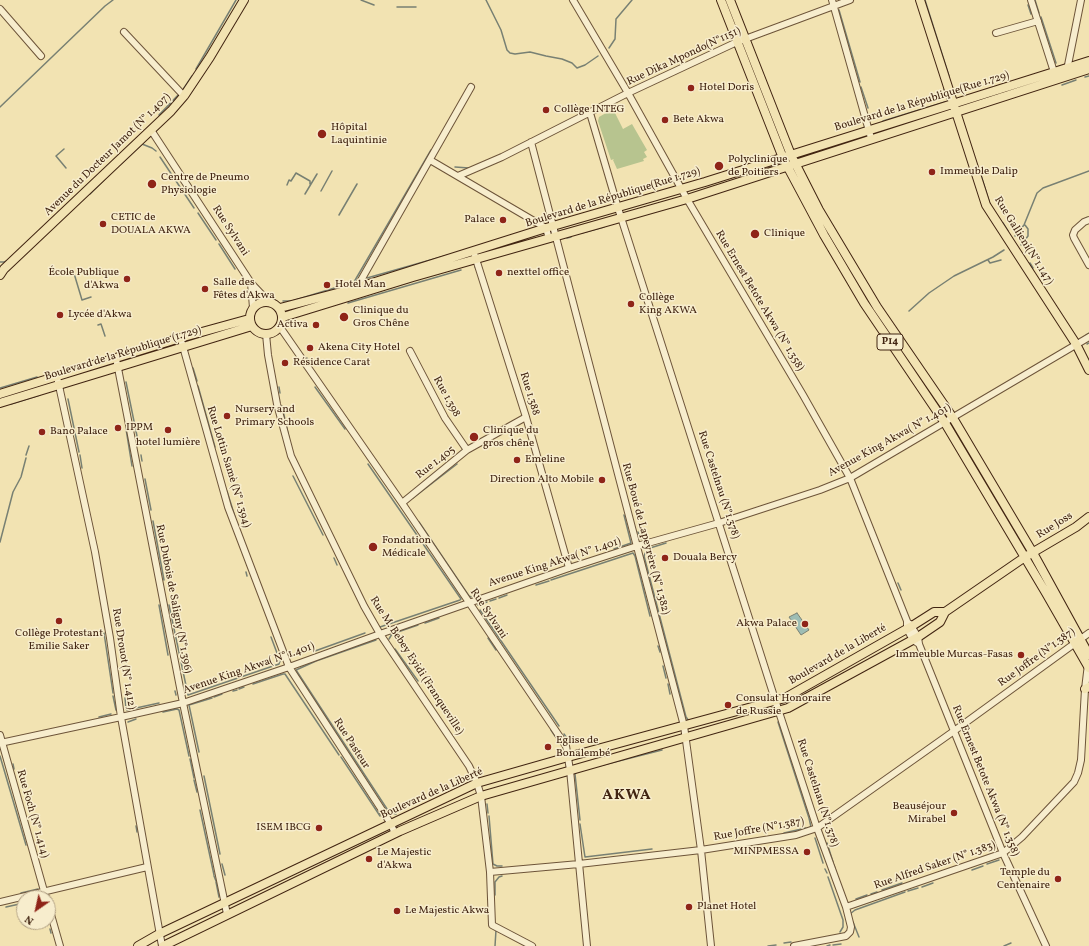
<!DOCTYPE html>
<meta charset="utf-8">
<style>
body{margin:0}
#map{position:relative;width:1089px;height:946px;overflow:hidden;background:#f2e3b2;font-family:Vollkorn,serif}
canvas{display:block}
.north{position:absolute;left:16px;top:890px;width:40px;height:40px;box-sizing:border-box;background:#f7edcd;border:1px solid #ae9d82;border-radius:50%;rotate:214deg;font-size:11px;font-weight:700;line-height:16px;text-align:center;color:#412411}
.north::after{content:'';display:block;margin:auto;width:14px;height:18px;background:#8f2418;clip-path:polygon(50% 0,100% 100%,50% 72%,0 100%)}
</style>
<div id="map">
<canvas width="1089" height="946"></canvas>
<div class="north">N</div>
</div>
<script>
const ctx = document.querySelector('canvas').getContext('2d');
ctx.lineJoin = 'round';
function paint(path, color) { ctx.fillStyle = color; ctx.fill(path, 'evenodd'); }
const toPath = rows => new Path2D(rows.map(r => 'M' + r).join(''));
function trace(path, color, width, dash) { ctx.strokeStyle = color; ctx.lineWidth = width; ctx.lineCap = dash ? 'butt' : 'round'; ctx.setLineDash(dash || []); ctx.stroke(path); }
function label(font, color, halo, rows, align = 'center') {
  ctx.font = font + ' Vollkorn,serif'; ctx.lineWidth = 3; ctx.setLineDash([]); ctx.textBaseline = 'middle'; ctx.strokeStyle = halo; ctx.fillStyle = color; for (const [text, x, y, turn = 0] of rows) {
    ctx.save(); ctx.translate(x, y); ctx.rotate((+turn || 0) * Math.PI / 180); ctx.textAlign = isNaN(turn) ? turn : align; if (halo) ctx.strokeText(text, 0, 0); ctx.fillText(text, 0, 0); ctx.restore();
  }
}
const green = toPath([
 [613,109,623,129,632,124,647,150,644,152,647,157,643,159,644,161,617,169,613,160,614,159,611,160,598,121,599,117]
]);
const water = toPath([
 [797,613,809,630,801,635,789,617,797,613]
]);
const stream = toPath([
 [361,0,374,5],
 [486,0,501,30,507,50,510,53,515,54,530,52,546,56,562,59,572,63,577,68,585,65,598,56],
 [925,0,949,76],
 [1035,0,1039,13],
 [1028,5,1031,14],
 [397,7,416,7],
 [839,10,860,82],
 [1041,17,1056,63],
 [609,48,615,39,616,19,632,0],
 [196,69,236,0],
 [1085,77,1089,76],
 [1062,85,1076,80],
 [861,87,868,108],
 [944,89,948,99],
 [182,91,192,76],
 [188,97,207,68],
 [0,107,105,6,113,0],
 [159,115,180,93],
 [883,121,945,102],
 [64,149,56,156,66,168],
 [160,157,194,208],
 [122,163,142,144,152,148,156,151],
 [455,167,469,168],
 [980,172,990,204],
 [287,185,289,180,291,181,296,173,310,181,310,184],
 [321,191,332,171],
 [90,194,118,166],
 [305,194,317,174],
 [198,213,216,240],
 [339,215,357,184],
 [1003,223,1008,231],
 [582,233,604,227],
 [1015,236,1024,225,1037,193,1043,188,1089,171],
 [567,238,571,237],
 [219,244,235,269],
 [1021,245,1028,236,1028,229,1025,225],
 [988,260,990,263,1001,260],
 [0,262,4,262,7,261],
 [1030,263,1033,268],
 [475,267,477,271],
 [54,275,73,270,82,300,91,297],
 [367,278,448,255],
 [354,282,431,150],
 [283,301,292,301,354,282],
 [348,303,461,270],
 [909,311,929,293,954,276,993,257,1004,250],
 [98,325,101,324,105,336],
 [1086,335,1089,333],
 [1087,344,1089,343],
 [307,358,311,365],
 [193,368,197,381],
 [126,382,138,441],
 [198,386,215,447],
 [279,387,280,393],
 [315,387,345,429],
 [0,388,37,377],
 [68,399,79,452],
 [11,404,40,395],
 [282,406,289,438],
 [126,429,132,466],
 [26,455,29,446],
 [80,455,82,468],
 [141,455,142,461],
 [368,464,461,599,460,600,380,627],
 [293,476,323,535],
 [145,479,151,510],
 [227,491,235,517],
 [413,498,457,464],
 [153,521,164,580],
 [419,522,469,596,471,597],
 [638,532,641,539],
 [0,542,13,492,21,477,26,458],
 [666,543,647,549,644,556,686,717,689,721],
 [614,549,631,543,624,515],
 [334,558,337,565],
 [246,572,247,576],
 [551,580,633,553,635,556,650,616],
 [898,583,901,590],
 [536,585,549,581],
 [499,598,507,595],
 [490,601,496,599],
 [159,605,168,655],
 [169,605,188,695,279,664,280,661,271,637],
 [478,605,487,602],
 [480,610,559,726],
 [425,623,439,618],
 [104,633,113,693],
 [488,638,496,650],
 [389,639,392,634,418,625],
 [376,640,316,661,296,670,389,812,396,814],
 [658,646,660,652],
 [395,649,418,681],
 [315,651,365,633],
 [663,666,666,678],
 [253,684,283,674,285,674,339,755],
 [668,684,670,694],
 [239,689,244,687],
 [175,691,176,695],
 [233,691,237,690],
 [113,696,116,710],
 [214,697,222,694],
 [125,698,126,709],
 [127,710,159,703],
 [163,712,177,709,179,710,189,756],
 [99,717,111,714],
 [128,722,136,719],
 [778,722,809,818,811,827,810,827],
 [551,730,555,736],
 [564,734,569,741],
 [199,752,189,705,212,698],
 [0,756,26,845],
 [341,757,380,816],
 [190,759,194,778],
 [13,764,14,769],
 [599,766,662,750],
 [576,773,575,774,580,820],
 [204,776,220,854],
 [194,780,197,792],
 [487,804,488,813],
 [200,810,214,875],
 [489,816,493,864,497,866,502,866],
 [580,824,585,857,652,849],
 [136,826,137,832],
 [784,833,806,828],
 [815,838,823,863],
 [827,843,833,862],
 [222,864,225,875],
 [987,864,999,860],
 [834,865,836,872],
 [825,869,827,873],
 [972,870,983,866],
 [214,876,216,881],
 [828,877,843,920,843,927,840,932],
 [216,882,219,897],
 [922,887,933,883],
 [882,890,902,883],
 [908,891,918,888],
 [21,893,38,889],
 [871,894,877,892],
 [495,895,495,882,499,877,502,876],
 [856,899,867,895],
 [6,907,24,903],
 [850,914,855,910,905,892],
 [853,922,859,937],
 [50,929,51,933],
 [784,943,791,942],
 [833,945,841,944],
 [495,946,496,930],
 [768,946,776,945],
 [827,946,830,945],
 [1004,946,1011,943]
]);
const minor = toPath([
 [573,0,628,93,687,199,803,395,850,478,907,621,907,629,913,640,919,644],
 [832,0,871,138],
 [1031,0,1055,75],
 [0,9,41,56],
 [124,32,184,96],
 [996,33,1038,21],
 [1067,70,1081,0],
 [590,113,618,208,779,712,817,828,846,907,851,927,850,932,846,936,794,946],
 [151,130,251,283,253,308],
 [531,142,684,726,701,850,711,946],
 [430,160,546,228,549,239],
 [458,176,502,157,628,93,737,42,850,0],
 [1089,220,1084,222,1075,230,1073,235,1074,238,1089,265],
 [475,256,526,417,569,568],
 [251,283,268,301],
 [356,289,471,87],
 [280,327,402,503,566,746,570,770,587,946],
 [266,334,268,355,277,404,291,456,364,606,380,634,469,766,477,783,481,796,490,872,492,925,532,946],
 [182,343,228,507,289,667,391,824,395,834],
 [410,351,445,418,467,450],
 [117,363,183,703,227,914],
 [58,381,95,552,110,638,121,717,162,946],
 [402,503,467,450,526,417],
 [910,624,918,637,919,644,1003,853,1046,946],
 [0,735,46,898],
 [0,743,121,717,183,703,289,667,380,634,569,568,637,546,719,523,820,490,850,478,1089,337],
 [490,872,579,864,701,850,796,835,817,828,954,731,1089,633],
 [0,902,147,867],
 [48,904,60,946],
 [846,907,1003,853,1022,837,1074,782,1078,773,1081,760,1085,689,1088,664]
]);
const major = toPath([
 [721,0,783,158,824,235,864,303,945,423,1046,593,1089,668],
 [730,0,791,155,819,210,877,307,953,418,1033,553,1089,655],
 [920,0,986,205,1076,344,1089,370],
 [0,275,4,269,171,111,184,96,210,57,244,0],
 '250 318a16 16 0 1 1 32 0a16 16 0 1 1-32 0Z',
 [280,308,356,288,546,228,705,182,1089,61],
 [283,317,413,277,687,199,1089,69],
 [0,394,180,338,249,319],
 [0,403,252,326],
 [1085,689,1089,687],
 [138,946,159,934,477,783,568,757,785,698,912,626,934,612,945,612],
 [163,946,400,831,481,796,788,708,918,637,940,622,945,612,1025,557,1076,527,1089,517]
]);
const markers = [
 [691,88,4,"#8f2418"],
 [546,110,4,"#8f2418"],
 [665,120,4,"#8f2418"],
 [322,134,5,"#8f2418"],
 [719,166,5,"#8f2418"],
 [932,172,4,"#8f2418"],
 [152,184,5,"#8f2418"],
 [503,220,4,"#8f2418"],
 [103,224,4,"#8f2418"],
 [755,234,5,"#8f2418"],
 [499,273,4,"#8f2418"],
 [127,279,4,"#8f2418"],
 [327,285,4,"#8f2418"],
 [205,289,4,"#8f2418"],
 [631,304,4,"#8f2418"],
 [60,315,4,"#8f2418"],
 [344,317,5,"#8f2418"],
 [316,325,4,"#8f2418"],
 [310,348,4,"#8f2418"],
 [285,363,4,"#8f2418"],
 [227,416,4,"#8f2418"],
 [118,428,4,"#8f2418"],
 [168,430,4,"#8f2418"],
 [42,432,4,"#8f2418"],
 [474,437,5,"#8f2418"],
 [517,460,4,"#8f2418"],
 [602,480,4,"#8f2418"],
 [373,547,5,"#8f2418"],
 [665,558,4,"#8f2418"],
 [59,621,4,"#8f2418"],
 [805,624,4,"#8f2418"],
 [1021,655,4,"#8f2418"],
 [728,705,4,"#8f2418"],
 [548,747,4,"#8f2418"],
 [954,813,4,"#8f2418"],
 [319,828,4,"#8f2418"],
 [807,852,4,"#8f2418"],
 [369,859,4,"#8f2418"],
 [1058,879,4,"#8f2418"],
 [689,907,4,"#8f2418"],
 [397,911,4,"#8f2418"]
];
const shields = [
 [890,342,26]
];
const shieldNames = [
 ["P14",890,342]
];
const streetNames = [
 ["Rue Dika Mpondo(N°1151)",684,57,-25],
 ["Boulevard de la République(Rue 1.729)",922,102,-17],
 ["Avenue du Docteur Jamot (N° 1.407)",108,155,-44],
 ["Boulevard de la République(Rue 1.729)",613,198,-17],
 ["Rue Sylvani",230,231,57],
 ["Rue Gallieni(N°1.147)",1023,241,58],
 ["Rue Ernest Betote Akwa (N° 1.358)",759,301,59],
 ["Boulevard de la République (1.729)",123,354,-17],
 ["Rue 1.388",529,394,73],
 ["Rue 1.398",446,397,61],
 ["Avenue King Akwa( N° 1.401)",890,441,-29],
 ["Rue 1.405",436,463,-38],
 ["Rue Lottin Samè (N° 1.394)",228,467,73],
 ["Rue Castelnau (N°1.378)",718,485,72],
 ["Rue Joss",1055,526,-32],
 ["Rue Boué de Lapeyrère (N° 1.382)",645,539,75],
 ["Avenue King Akwa( N° 1.401)",555,563,-18],
 ["Rue Dubois de Saligny (N°1.396)",173,599,79],
 ["Rue Sylvani",488,614,56],
 ["Boulevard de la Liberté",838,655,-30],
 ["Rue Joffre (N°1.387)",1037,658,-36],
 ["Rue Drouot (N° 1.412)",123,659,81],
 ["Rue M. Bebey Eyidi (Franqueville)",416,666,57],
 ["Avenue King Akwa( N° 1.401)",249,669,-19],
 ["Rue Pasteur",351,744,57],
 ["Rue Ernest Betote Akwa (N° 1.358)",985,781,68],
 ["Rue Castelnau (N°1.378)",817,793,72],
 ["Boulevard de la Liberté",432,794,-24],
 ["Rue Foch (N° 1.414)",32,814,74],
 ["Rue Joffre (N°1.387)",759,830,-10],
 ["Rue Alfred Saker (N° 1.383)",935,866,-19]
];
const poiNames = [
 ["Hotel Doris",699,88],
 ["Collège INTEG",554,110],
 ["Bete Akwa",673,120],
 ["Hôpital",331,128],
 ["Laquintinie",331,141],
 ["Polyclinique",728,160],
 ["de Poitiers",728,173],
 ["Immeuble Dalip",940,172],
 ["Centre de Pneumo",161,178],
 ["Physiologie",161,191],
 ["CETIC de",111,218],
 ["DOUALA AKWA",111,231],
 ["Palace",495,220,"right"],
 ["Clinique",764,234],
 ["École Publique",119,273,"right"],
 ["d'Akwa",119,286,"right"],
 ["nexttel office",507,273],
 ["Salle des",213,283],
 ["Fêtes d'Akwa",213,296],
 ["Hotel Man",335,285],
 ["Collège",639,298],
 ["King AKWA",639,311],
 ["Clinique du",353,311],
 ["Gros Chêne",353,324],
 ["Lycée d'Akwa",68,315],
 ["Activa",308,325,"right"],
 ["Akena City Hotel",318,348],
 ["Résidence Carat",293,363],
 ["Nursery and",235,410],
 ["Primary Schools",235,423],
 ["IPPM",126,428],
 ["Clinique du",483,431],
 ["gros chêne",483,444],
 ["Bano Palace",50,432],
 ["hotel lumière",168,443,"center"],
 ["Emeline",525,460],
 ["Direction Alto Mobile",594,480,"right"],
 ["Fondation",382,541],
 ["Médicale",382,554],
 ["Douala Bercy",673,558],
 ["Akwa Palace",797,624,"right"],
 ["Collège Protestant",59,634,"center"],
 ["Emilie Saker",59,647,"center"],
 ["Immeuble Murcas-Fasas",1013,655,"right"],
 ["Consulat Honoraire",736,699],
 ["de Russie",736,712],
 ["Eglise de",556,741],
 ["Bonalembé",556,754],
 ["Beauséjour",946,807,"right"],
 ["Mirabel",946,820,"right"],
 ["ISEM IBCG",311,828,"right"],
 ["MINPMESSA",799,852,"right"],
 ["Le Majestic",377,853],
 ["d'Akwa",377,866],
 ["Temple du",1050,873,"right"],
 ["Centenaire",1050,886,"right"],
 ["Planet Hotel",697,907],
 ["Le Majestic Akwa",405,911]
];
const districtNames = [
 ["AKWA",627,796]
];
paint(green, '#b7c48f');
paint(water, '#9dbdb4');
trace(water, '#788073', 1);
trace(stream, '#788073', 1.5);
trace(minor, '#6d5439', 8);
trace(major, '#412411', 10);
trace(minor, '#f7edcd', 6);
trace(major, '#f2e3b2', 8);
for (const [x, y, r, color] of markers) { const dot = new Path2D(); dot.arc(x, y, r, 0, 2 * Math.PI); ctx.fillStyle = color; ctx.fill(dot); trace(dot, '#f7edcd', 1.5); }
for (const [x, y, w] of shields) { const box = new Path2D(); box.roundRect(x - w / 2, y - 8, w, 16, 3); ctx.fillStyle = '#f7edcd'; ctx.fill(box); trace(box, '#412411', 1); }
label('bold 10px', '#412411', null, shieldNames);
label('11px', '#412411', '#f7edcd', streetNames);
label('11px', '#412411', '#f7edcd', poiNames, 'left');
ctx.letterSpacing = '1px';
label('bold 15px', '#412411', '#f7edcd', districtNames);
ctx.letterSpacing = '0px';
</script>
